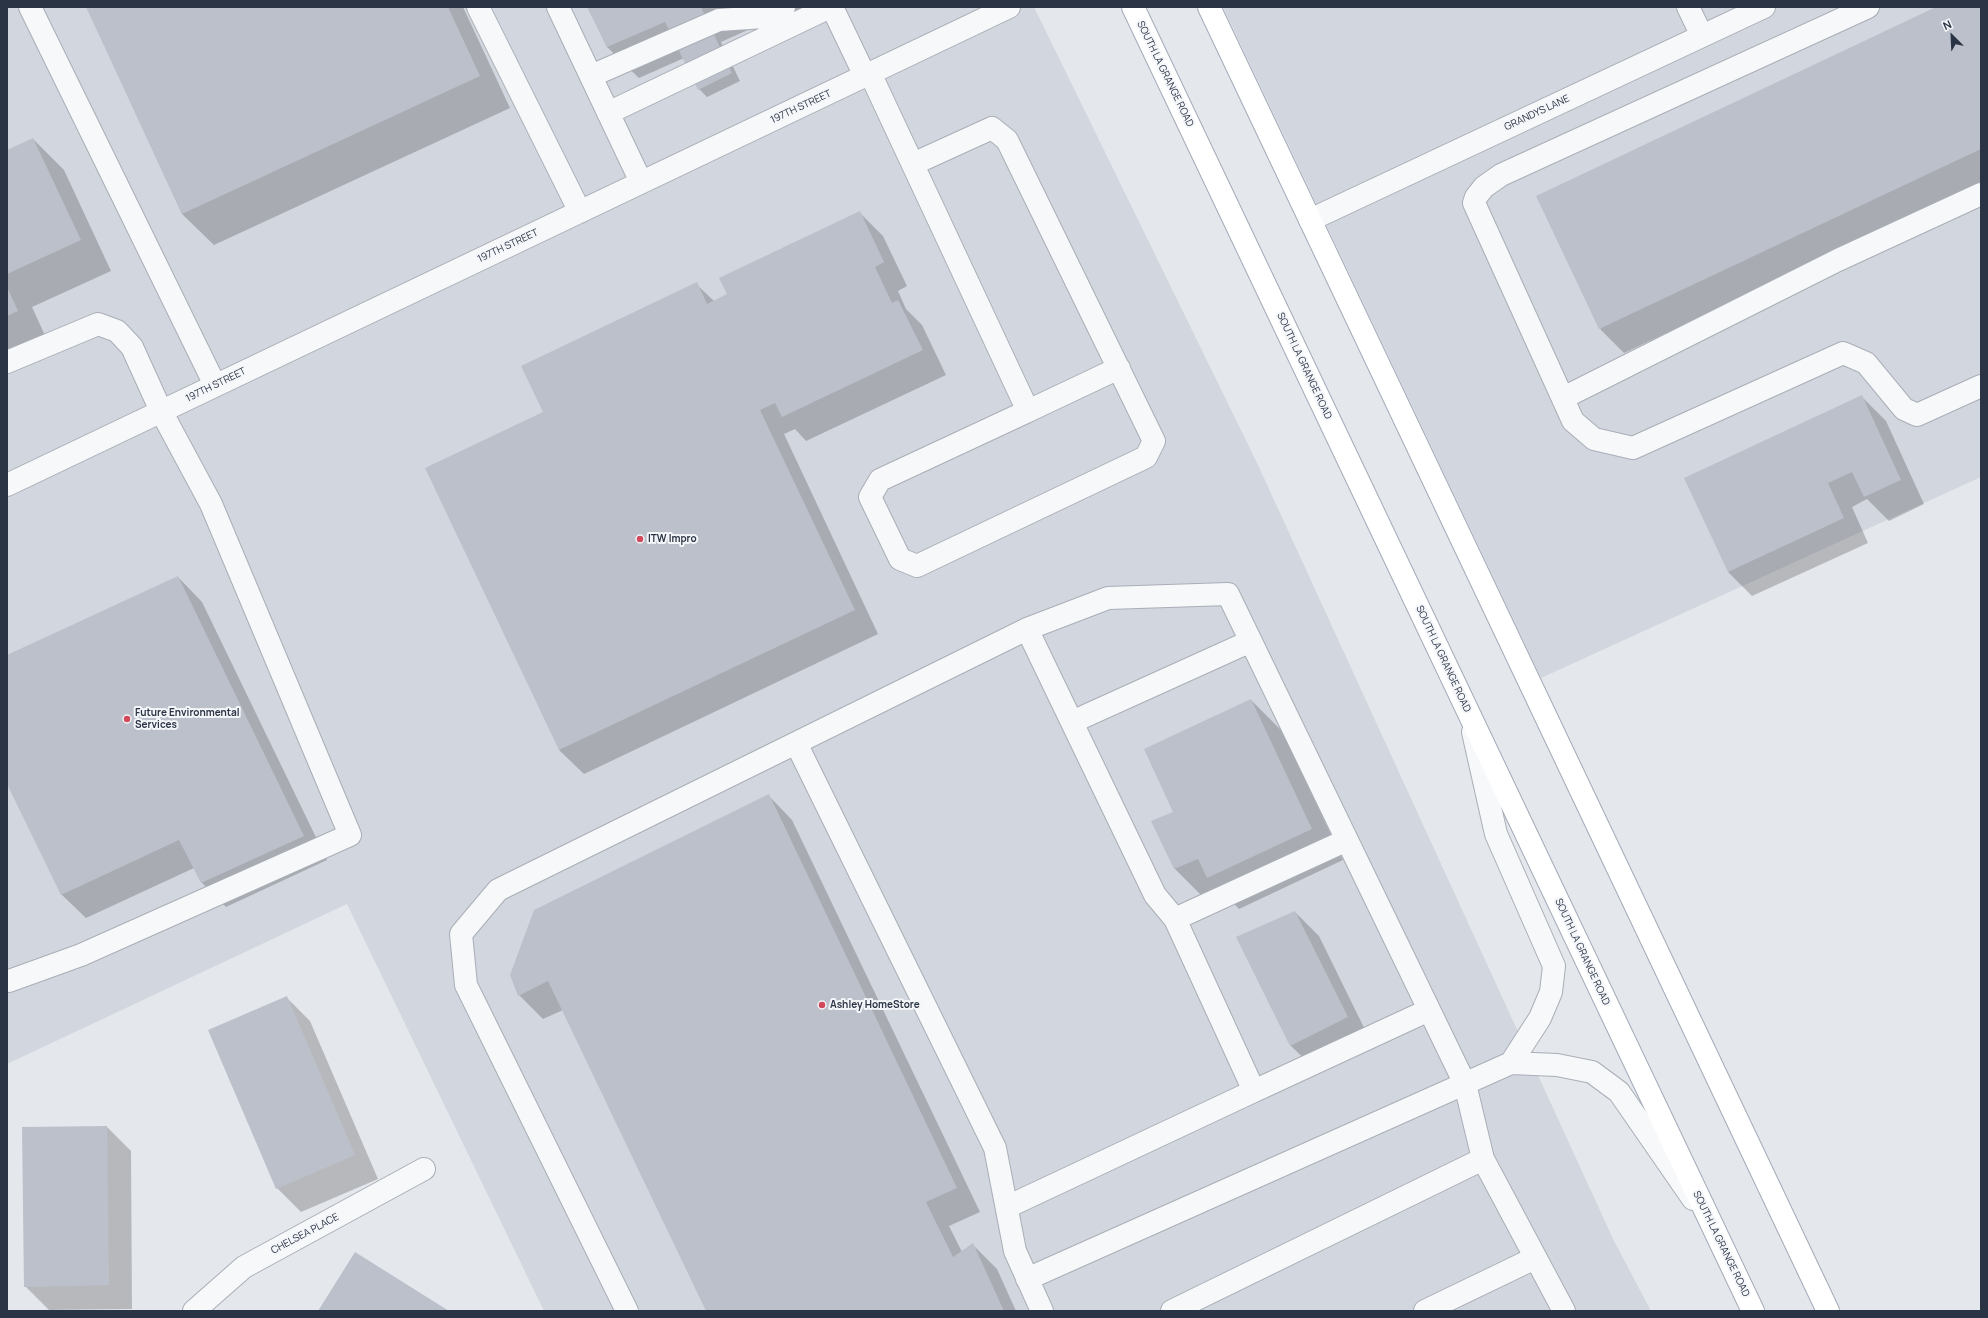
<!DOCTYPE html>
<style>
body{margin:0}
#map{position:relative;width:1988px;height:1318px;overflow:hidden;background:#e4e7ec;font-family:Manrope,sans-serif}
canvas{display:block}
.frame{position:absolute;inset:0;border:8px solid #2b3445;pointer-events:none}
.north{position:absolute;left:1932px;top:16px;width:40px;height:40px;-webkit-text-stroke:3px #f4f6f9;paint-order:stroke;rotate:336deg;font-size:11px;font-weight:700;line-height:16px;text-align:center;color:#2b3445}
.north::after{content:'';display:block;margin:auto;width:14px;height:18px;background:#2b3445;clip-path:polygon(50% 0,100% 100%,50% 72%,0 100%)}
</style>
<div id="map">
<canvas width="1988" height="1318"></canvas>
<div class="frame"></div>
<div class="north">N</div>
</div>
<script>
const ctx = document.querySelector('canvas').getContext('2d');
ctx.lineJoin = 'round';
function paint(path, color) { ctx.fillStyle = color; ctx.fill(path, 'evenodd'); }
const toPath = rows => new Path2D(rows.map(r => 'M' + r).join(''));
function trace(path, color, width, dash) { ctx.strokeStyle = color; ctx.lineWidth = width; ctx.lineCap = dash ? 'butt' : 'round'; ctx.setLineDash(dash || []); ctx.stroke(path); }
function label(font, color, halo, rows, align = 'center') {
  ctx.font = font + ' Manrope,sans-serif'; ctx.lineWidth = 4; ctx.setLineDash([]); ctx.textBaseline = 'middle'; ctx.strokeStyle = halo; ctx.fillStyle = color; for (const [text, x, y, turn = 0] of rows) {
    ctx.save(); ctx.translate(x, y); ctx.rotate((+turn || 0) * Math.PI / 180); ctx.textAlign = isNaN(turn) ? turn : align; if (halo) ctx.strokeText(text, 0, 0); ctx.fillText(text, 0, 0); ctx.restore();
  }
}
const built = toPath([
 [7,7,1034,7,1258,465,1614,1241,1651,1311,544,1311,347,904,7,1064],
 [1223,7,1981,7,1981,477,1541,678]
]);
const shadow = toPath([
 [87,7,463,7,510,108,214,245,182,214],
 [588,7,816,7,759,25,721,42,740,81,707,97,699,89,684,58,639,78,607,47],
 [1939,7,1981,7,1981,184,1624,353,1600,329],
 [33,139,64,170,111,271,32,307,48,342,7,361,7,151],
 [859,212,883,236,907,286,898,291,906,309,922,325,946,375,806,441,795,429,784,434,878,634,584,774,559,750,544,413,696,284,714,301,728,295],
 [1862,397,1886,421,1924,504,1889,521,1867,499,1852,507,1868,543,1752,596,1728,572],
 [178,577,202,602,327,860,226,907,202,883,194,868,86,918,61,894,7,781,7,656],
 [1251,700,1282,731,1343,860,1239,909,1223,892,1206,900,1175,869,1153,822,1174,812],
 [768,795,792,820,980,1212,949,1226,962,1252,973,1245,997,1269,1016,1311,707,1311,563,1010,543,1019,519,995],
 [1295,912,1319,936,1371,1042,1315,1069,1290,1045],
 [286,997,310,1021,378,1179,301,1212,277,1188],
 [107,1127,131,1151,132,1309,49,1310,25,1286]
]);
const building = toPath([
 [86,7,448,7,480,76,182,214],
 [587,7,701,7,732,73,698,90,665,22,607,47],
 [1936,7,1981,7,1981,149,1599,329,1536,196],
 [33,138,81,240,7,274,7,150],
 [860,211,884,262,875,267,892,303,898,300,923,350,782,417,775,403,760,410,855,610,559,750,425,468,543,412,521,366,697,282,707,304,727,294,719,278],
 [7,287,18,311,7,316],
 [1862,395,1901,480,1864,497,1852,472,1828,483,1844,518,1728,572,1684,478],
 [178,576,304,836,201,883,179,840,61,895,7,784,7,655],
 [1251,699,1312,829,1207,878,1198,859,1174,869,1151,821,1173,812,1144,749],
 [769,794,957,1188,926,1202,953,1257,973,1243,1004,1311,706,1311,548,981,518,996,510,975,534,910],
 [1295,911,1348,1017,1290,1046,1236,937],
 [287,996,355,1155,276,1189,208,1030],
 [107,1126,109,1285,24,1287,22,1127],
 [355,1252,449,1311,318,1311]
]);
const minor = toPath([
 [30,7,215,385],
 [478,7,580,212],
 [558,7,641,182],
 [832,7,865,76],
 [1688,7,1702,36],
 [1868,7,1501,175,1484,187,1476,197,1474,203,1573,421,1594,439,1633,448,1843,353,1866,363,1904,409,1917,415,1981,386],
 [870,73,1028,411,880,480,870,497,900,559,917,566,1146,457,1154,441,1007,140,992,128,913,164],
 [591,76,719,20,764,17,784,7],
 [608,113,830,7],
 [1310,220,1764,7],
 [7,362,98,324,117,331,132,347,161,411,211,504,350,835,81,955,9,981],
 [1563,398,1838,260,1981,194],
 [1028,411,1119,368],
 [7,485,1009,7],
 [1072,722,1251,641],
 [1473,732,1496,834,1554,966,1551,992,1540,1018,1511,1063],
 [1175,919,1347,840],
 [1254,1091,1429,1010],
 [1007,1207,1254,1091,1175,919,1155,895,1027,629],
 [1027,1279,1511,1063,1557,1065,1592,1072,1619,1092,1693,1199],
 [194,1311,244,1267,424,1169],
 [627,1311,466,985,461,934,498,890,796,743],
 [1042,1311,1015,1251,995,1148,796,743,1027,629,1108,598,1228,594,1465,1084,1483,1159,1564,1311],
 [1172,1311,1483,1159],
 [1425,1311,1535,1258]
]);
const major = toPath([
 [1133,7,1753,1311],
 [1209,7,1828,1311]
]);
const markers = [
 [640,539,4,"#d1495b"],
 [127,719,4,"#d1495b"],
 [822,1005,4,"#d1495b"]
];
const streetNames = [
 ["SOUTH LA GRANGE ROAD",1165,74,64],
 ["197TH STREET",801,107,-25],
 ["GRANDYS LANE",1537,113,-25],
 ["197TH STREET",508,246,-25],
 ["SOUTH LA GRANGE ROAD",1304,366,65],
 ["197TH STREET",216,385,-26],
 ["SOUTH LA GRANGE ROAD",1443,659,65],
 ["SOUTH LA GRANGE ROAD",1582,952,65],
 ["CHELSEA PLACE",305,1234,-28],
 ["SOUTH LA GRANGE ROAD",1721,1244,64]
];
const poiNames = [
 ["ITW Impro",648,539],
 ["Future Environmental",135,713],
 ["Services",135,725],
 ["Ashley HomeStore",830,1005]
];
paint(built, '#d2d6de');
paint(shadow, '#0003');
paint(building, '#bbc0ca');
trace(minor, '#a9aeb7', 24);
trace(major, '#a3abb8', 24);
trace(minor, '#f7f8fa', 22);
trace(major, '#fff', 22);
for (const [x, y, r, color] of markers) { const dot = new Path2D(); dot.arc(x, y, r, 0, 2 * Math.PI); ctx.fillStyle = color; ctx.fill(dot); trace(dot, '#f4f6f9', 1.5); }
label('10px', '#2b3445', '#f4f6f9', streetNames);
label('bold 10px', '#2b3445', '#f4f6f9', poiNames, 'left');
</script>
